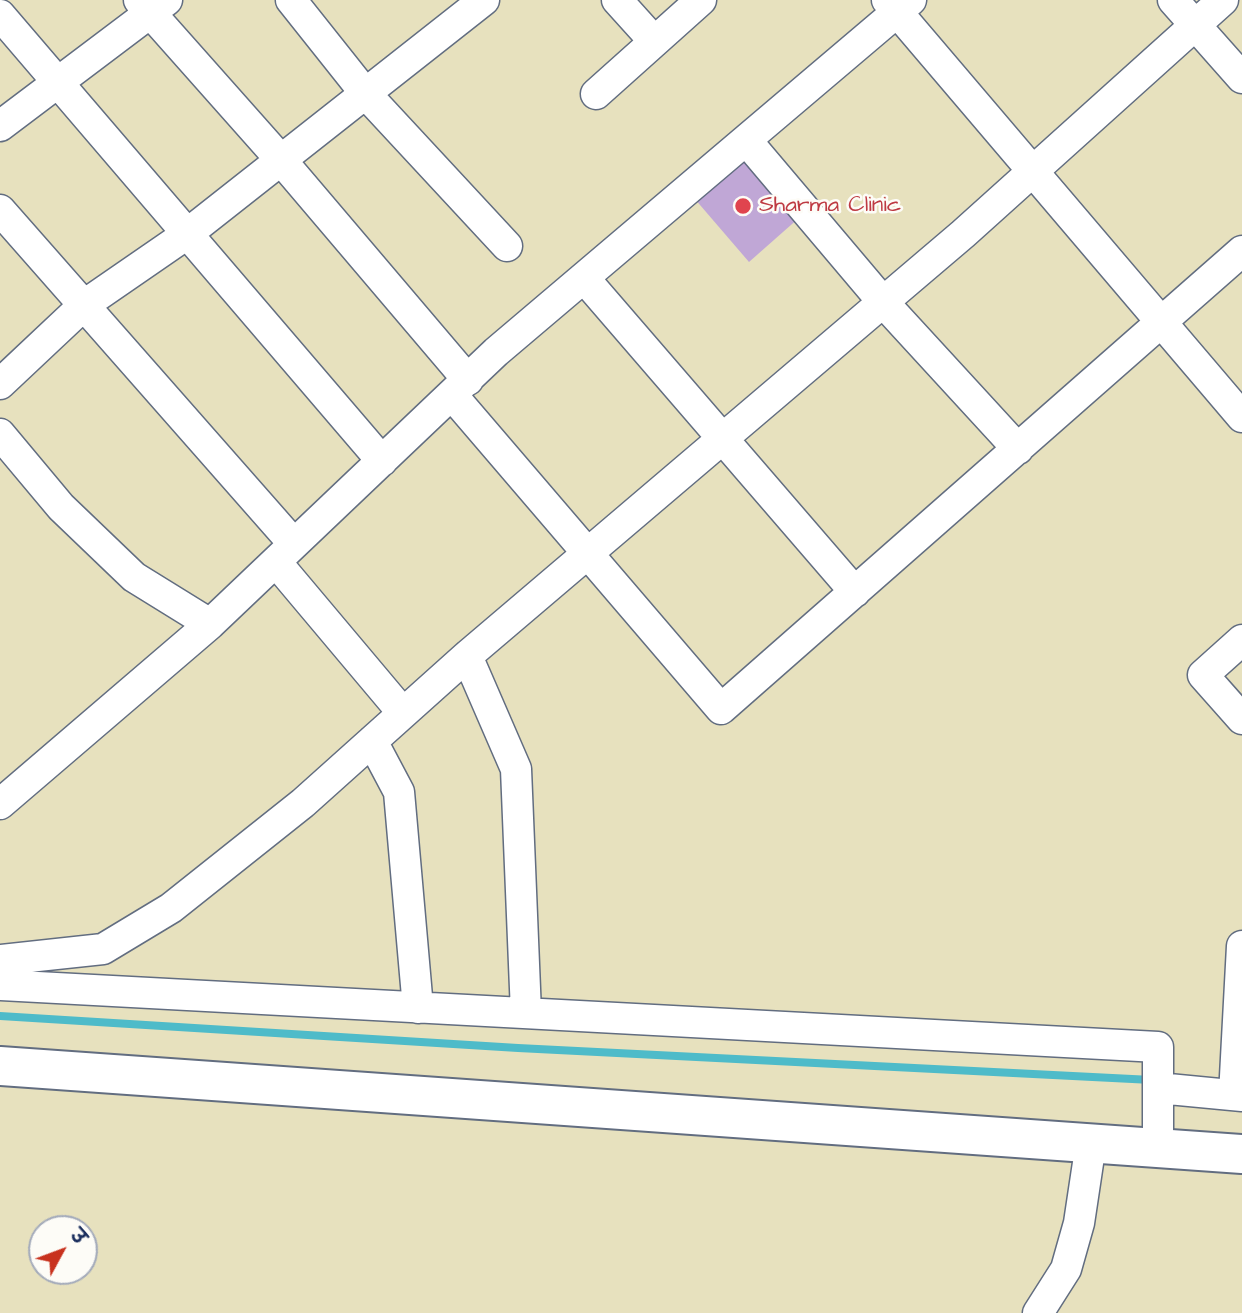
<!DOCTYPE html>
<meta charset="utf-8">
<style>
body{margin:0}
#map{position:relative;width:1242px;height:1313px;overflow:hidden;background:#e7e1be;font-family:"Architects Daughter","Playpen Sans Deva",sans-serif}
canvas{display:block}
.north{position:absolute;left:28px;top:1215px;width:70px;height:70px;box-sizing:border-box;background:#fdfcf7;border:2px solid #a3aaba;border-radius:50%;rotate:49deg;font-size:19px;font-weight:700;line-height:28px;text-align:center;color:#1b2f5e}
.north::after{content:'';display:block;margin:auto;width:24px;height:32px;background:#c8321e;clip-path:polygon(50% 0,100% 100%,50% 72%,0 100%)}
</style>
<div id="map">
<canvas width="1242" height="1313"></canvas>
<div class="north">उ</div>
</div>
<script>
const ctx = document.querySelector('canvas').getContext('2d');
ctx.lineJoin = 'round';
const toPath = rows => new Path2D(rows.map(r => 'M' + r).join(''));
function trace(path, color, width, dash) { ctx.strokeStyle = color; ctx.lineWidth = width; ctx.lineCap = dash ? 'butt' : 'round'; ctx.setLineDash(dash || []); ctx.stroke(path); }
function paint(path, color) { ctx.fillStyle = color; ctx.fill(path, 'evenodd'); }
function label(font, color, halo, rows, align = 'center') {
  ctx.font = font + ' "Architects Daughter",sans-serif'; ctx.lineWidth = 5; ctx.setLineDash([]); ctx.textBaseline = 'middle'; ctx.strokeStyle = halo; ctx.fillStyle = color; for (const [text, x, y, turn = 0] of rows) {
    ctx.save(); ctx.translate(x, y); ctx.rotate((+turn || 0) * Math.PI / 180); ctx.textAlign = isNaN(turn) ? turn : align; if (halo) ctx.strokeText(text, 0, 0); ctx.fillText(text, 0, 0); ctx.restore();
  }
}
const stream = toPath([
 [0,1016,518,1048,1152,1080]
]);
const building = toPath([
 [745,154,800,217,749,262,694,198]
]);
const minor = toPath([
 [139,0,281,160,468,380],
 [291,0,365,93,507,246],
 [617,0,654,41],
 [887,0,1242,417],
 [1173,0,1242,78],
 [0,15,382,461],
 [596,94,701,0],
 [0,126,167,0],
 [746,140,883,302,1018,449],
 [0,210,294,544],
 [584,278,855,592],
 [0,384,84,305,187,234,484,0],
 [452,395,721,709,1242,251],
 [0,434,61,507,134,577,210,624],
 [276,562,403,713],
 [1242,640,1203,675,1242,719],
 [467,656,516,769,526,1013],
 [372,741,399,792,418,1008],
 [0,804,210,624,496,352,911,0],
 [0,960,103,949,171,908,303,803,467,656,963,234,1223,0],
 [0,985,1158,1047,1158,1148],
 [1158,1088,1242,1096],
 [1234,1095,1242,946],
 [1038,1313,1066,1269,1079,1223,1091,1143]
]);
const highway = toPath([
 [0,1066,1242,1154]
]);
const markers = [
 [743,206,9,"#e0444e"]
];
const healthNames = [
 ["Sharma Clinic",759,206]
];
trace(stream, '#4ebbc9', 8);
paint(building, '#c0a7d6');
trace(minor, '#626d80', 33);
trace(highway, '#626d80', 42);
trace(minor, '#fff', 30);
trace(highway, '#fff', 38);
for (const [x, y, r, color] of markers) { const dot = new Path2D(); dot.arc(x, y, r, 0, 2 * Math.PI); ctx.fillStyle = color; ctx.fill(dot); trace(dot, '#fdfcf7', 2.5); }
label('23px', '#be3a42', '#fdfcf7', healthNames, 'left');
</script>
